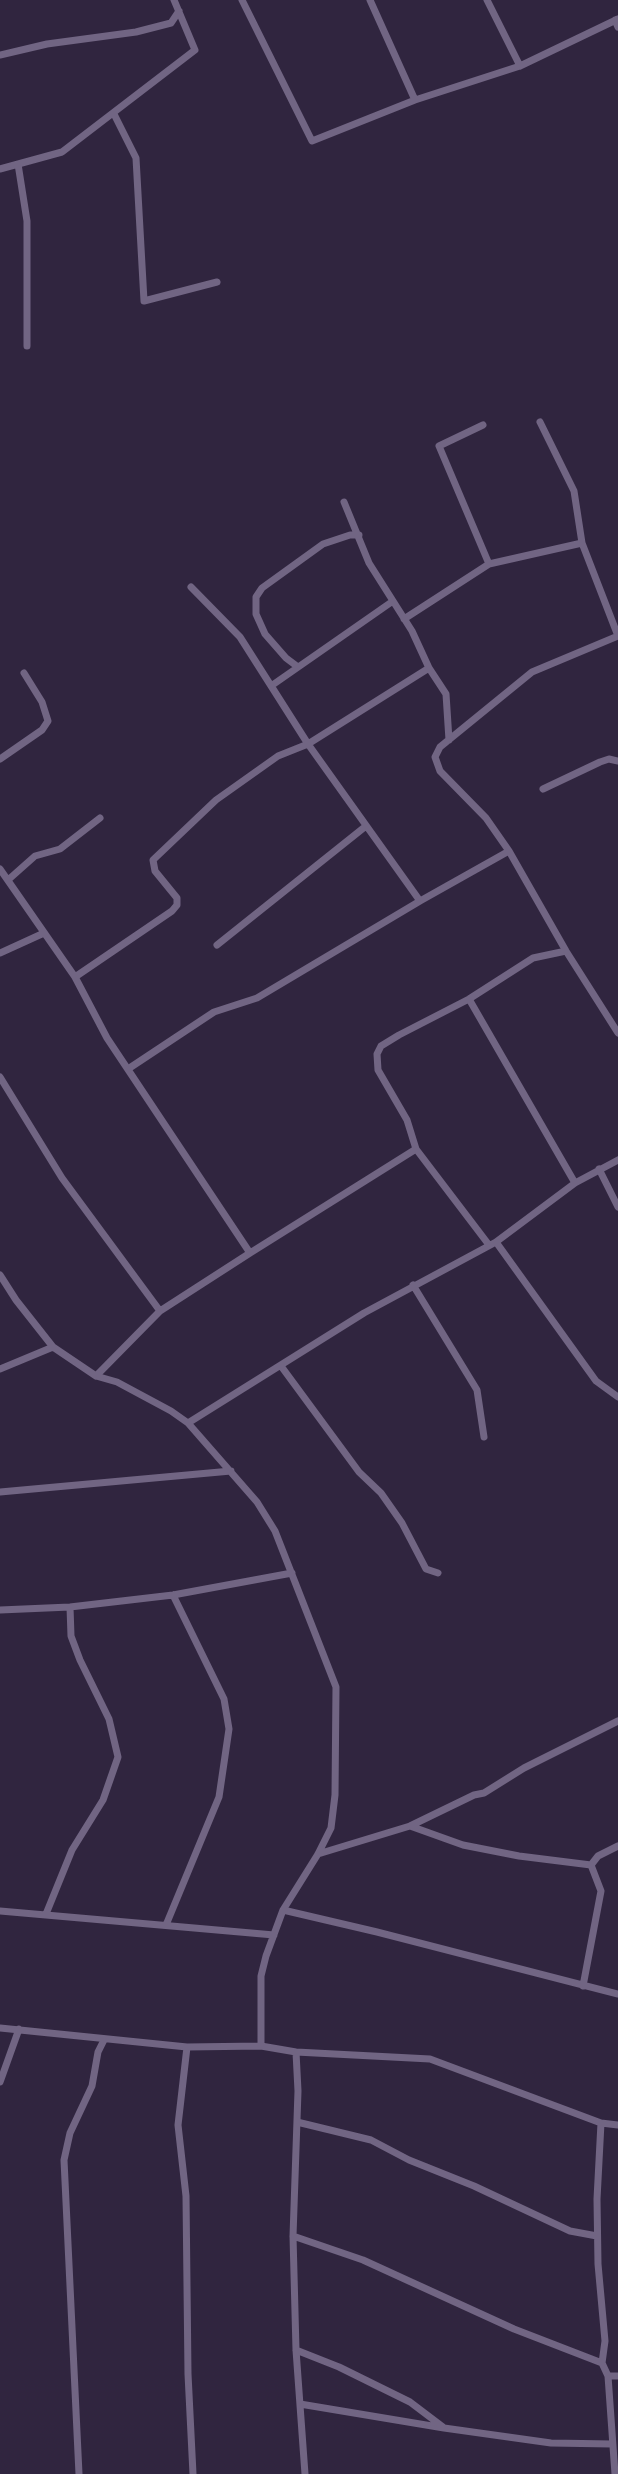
<!DOCTYPE html>
<style>
body{margin:0}
canvas{display:block;background:#30253f}
</style>
<canvas width="618" height="2474"></canvas>
<script>
const ctx = document.querySelector('canvas').getContext('2d');
ctx.lineJoin = 'round';
const toPath = rows => new Path2D(rows.map(r => 'M' + r).join(''));
function trace(path, color, width, dash) { ctx.strokeStyle = color; ctx.lineWidth = width; ctx.lineCap = dash ? 'butt' : 'round'; ctx.setLineDash(dash || []); ctx.stroke(path); }
const minor = toPath([
 [242,0,312,141,415,100,520,66,618,19],
 [370,0,415,100],
 [487,0,520,66],
 [615,20,618,27],
 [0,55,47,44,136,32,171,23,179,11],
 [114,114,136,158,144,301,217,282],
 [18,164,27,221,27,346],
 [0,169,62,152,195,50,174,0],
 [540,422,574,491,582,543,618,636,532,672,440,747,435,757,440,771,486,818,509,851,566,951,618,1033],
 [483,425,439,446,489,564],
 [344,502,369,563,412,631,429,668,446,694,449,740],
 [191,587,240,637,308,744,420,901],
 [404,619,489,564,582,543],
 [298,667,286,658,265,634,256,614,256,597,262,588,323,544,350,535,359,535],
 [271,686,393,601],
 [0,759,42,730,48,721,42,702,24,673],
 [543,789,600,762,609,759,618,761],
 [0,869,75,977,107,1038,250,1253,160,1311,96,1376],
 [8,880,35,856,60,849,100,818],
 [217,945,366,826],
 [0,953,44,933],
 [75,977,172,911,177,905,177,898,155,871,153,860,216,800,278,756,308,744,429,668],
 [469,999,575,1183],
 [128,1069,214,1012,257,998,420,901,509,851],
 [0,1077,62,1178,160,1311],
 [416,1149,489,1245],
 [599,1169,618,1207],
 [496,1242,596,1381,618,1397],
 [250,1253,416,1149,407,1120,378,1070,377,1054,381,1046,399,1035,469,999,533,958,566,951],
 [0,1275,16,1300,53,1347,96,1376,117,1382,171,1411,188,1423,257,1502,275,1531,336,1687,335,1795,331,1828,318,1854,283,1910,266,1956,261,1976,261,2046],
 [413,1285,477,1390,484,1437],
 [281,1366,359,1472,381,1493,402,1523,426,1569,438,1573],
 [0,1369,53,1347],
 [188,1423,364,1313,496,1242,575,1183,618,1160],
 [0,1492,231,1471],
 [0,1610,70,1607,173,1595,292,1573],
 [410,1826,463,1845,519,1856,591,1865,598,1856,618,1846],
 [318,1854,410,1826,474,1795,484,1793,524,1768,618,1721],
 [283,1910,377,1932,618,1994],
 [0,1911,274,1935],
 [46,1914,72,1850,103,1800,118,1757,109,1719,80,1660,71,1636,70,1607],
 [166,1925,219,1797,229,1729,224,1699,173,1595],
 [583,1986,601,1891,591,1865],
 [0,2028,187,2047,261,2046,296,2052,430,2059,601,2123,618,2125],
 [187,2047,178,2125,186,2196,188,2374,193,2474],
 [296,2052,298,2091,293,2236,296,2350,305,2474],
 [0,2082,19,2029],
 [297,2122,371,2140,409,2160,474,2186,570,2231,597,2236],
 [601,2123,597,2199,598,2264,605,2341,602,2363,608,2376,615,2474],
 [293,2236,363,2260,514,2329,602,2363],
 [296,2350,339,2367,410,2402,443,2427],
 [608,2376,618,2376],
 [300,2404,444,2428,551,2443,612,2444],
 [79,2474,64,2160,70,2133,92,2086,98,2052,104,2040]
]);
trace(minor, '#716583', 7);
</script>
